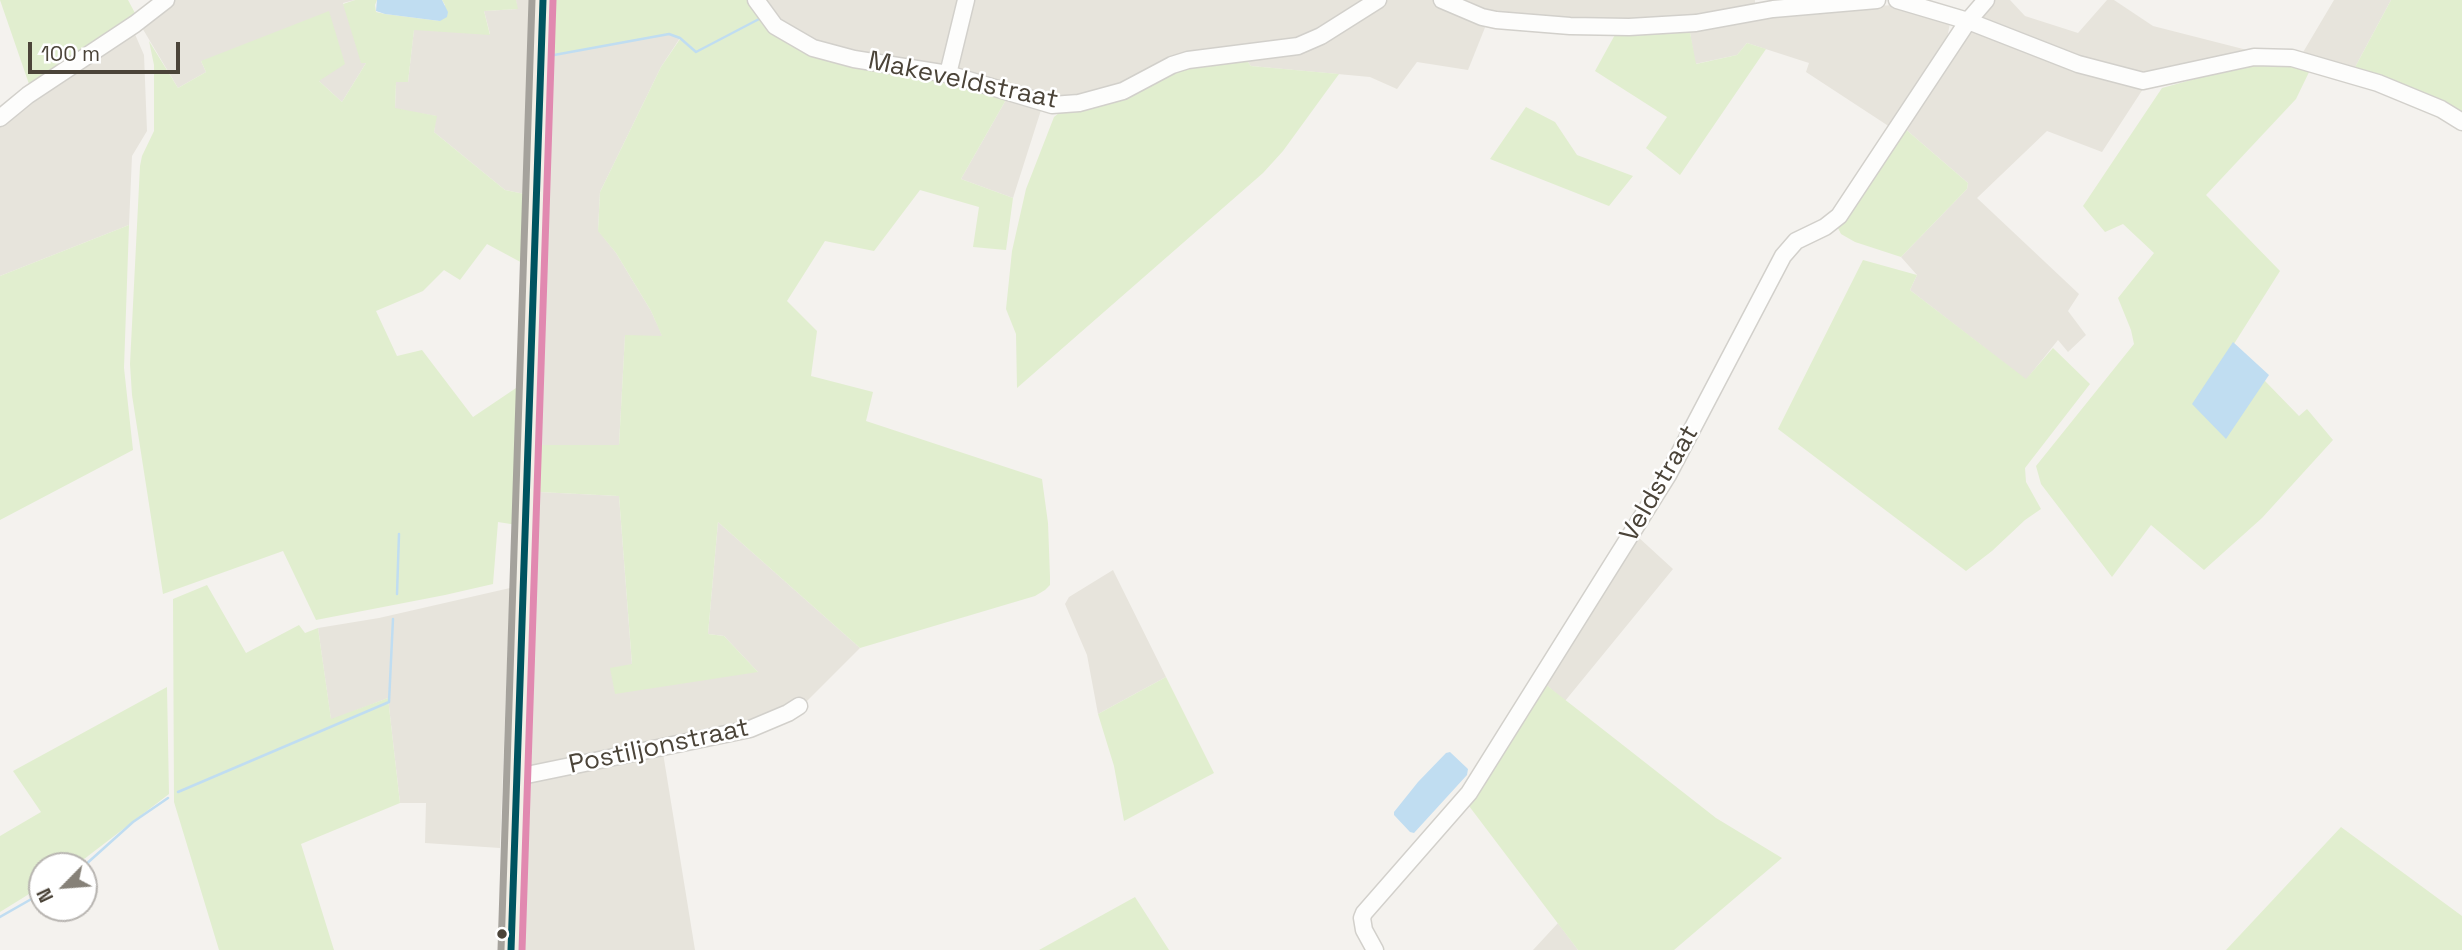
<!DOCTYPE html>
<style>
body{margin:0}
#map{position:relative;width:2462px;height:950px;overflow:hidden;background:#f4f2ee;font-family:"Space Grotesk",sans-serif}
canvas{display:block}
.north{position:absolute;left:28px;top:852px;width:70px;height:70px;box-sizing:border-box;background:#fff;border:2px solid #b7b4b0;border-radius:50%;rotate:245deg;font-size:19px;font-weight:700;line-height:28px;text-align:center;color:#4b4439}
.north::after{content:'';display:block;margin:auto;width:24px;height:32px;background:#868178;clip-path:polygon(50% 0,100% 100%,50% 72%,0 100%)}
.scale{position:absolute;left:28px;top:42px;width:152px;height:32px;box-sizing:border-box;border:4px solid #4b4439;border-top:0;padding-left:9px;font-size:21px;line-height:24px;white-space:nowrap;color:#4b4439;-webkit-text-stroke:5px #fff;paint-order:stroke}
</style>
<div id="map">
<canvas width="2462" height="950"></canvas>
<div class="north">N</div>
<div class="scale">100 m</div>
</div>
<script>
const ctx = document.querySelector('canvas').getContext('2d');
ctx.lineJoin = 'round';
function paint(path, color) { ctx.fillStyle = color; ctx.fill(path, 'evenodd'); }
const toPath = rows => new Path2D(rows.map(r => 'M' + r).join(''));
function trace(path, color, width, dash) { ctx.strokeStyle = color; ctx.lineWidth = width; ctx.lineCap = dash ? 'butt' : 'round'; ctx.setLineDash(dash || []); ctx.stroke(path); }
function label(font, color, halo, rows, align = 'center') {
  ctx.font = font + ' "Space Grotesk",sans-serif'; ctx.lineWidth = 5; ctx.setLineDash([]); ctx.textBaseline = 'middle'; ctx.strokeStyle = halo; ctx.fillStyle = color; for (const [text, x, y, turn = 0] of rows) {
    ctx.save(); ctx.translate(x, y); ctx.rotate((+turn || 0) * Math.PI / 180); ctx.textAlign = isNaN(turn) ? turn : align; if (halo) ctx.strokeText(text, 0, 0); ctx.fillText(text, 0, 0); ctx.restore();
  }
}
const residential = toPath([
 [174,0,355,0,343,3,366,63,342,102,319,81,201,61,206,72,178,88,141,26],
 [516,0,536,0,529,195,505,190,434,132,436,116,395,109,396,81,408,82,414,29,490,34,484,11,517,9],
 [763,0,960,0,944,67,826,47,798,35,776,16],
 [971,0,1372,0,1306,39,1117,89,1061,100,954,72],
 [1388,0,1434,0,1486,25,1468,70,1417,62,1397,89,1370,77,1251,66,1244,57,1332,36],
 [1454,0,1755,0,1755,6,1751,10,1631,23,1503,15],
 [1992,0,2010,0,2025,16,2078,33,2107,0,2114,0,2153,26,2251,51,2144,77,2084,60,1972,21],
 [2334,0,2391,0,2353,71,2302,54],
 [1893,5,1950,23,1947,39,1890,127,1806,72,1809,63,1747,43,1737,55,1695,64,1689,27,1765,14],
 [1969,28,2044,58,2143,89,2102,152,2047,131,1977,198,2079,294,2068,311,2086,335,2068,352,2058,340,2026,380,1910,290,1917,275,1901,257,1967,189,1968,183,1903,127],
 [134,32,144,55,147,131,132,156,129,225,0,276,0,122],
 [669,34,680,38,661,67,600,192,598,230,616,253,651,311,663,337,625,336,619,445,539,445,554,55],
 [1007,98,1042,107,1013,198,961,179],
 [539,492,619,496,632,665,758,672,724,636,708,634,718,522,860,648,798,710,768,719,531,767],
 [1637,536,1673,569,1565,701,1545,684],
 [1113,570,1166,677,1098,714,1087,655,1065,604,1069,597],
 [510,588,500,848,425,843,426,803,400,803,388,698,331,720,318,628,379,618],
 [663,753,695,950,522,950,531,777],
 [1558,923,1578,950,1533,950]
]);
const green = toPath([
 [0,0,128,0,136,15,30,87],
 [355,0,377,0,375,5,376,12,385,14,440,21,445,5,442,0,516,0,518,9,484,11,490,35,414,30,408,82,396,82,395,108,437,116,434,132,505,190,529,195,526,265,487,244,460,280,444,270,423,291,376,311,397,356,422,350,473,417,522,384,517,525,498,522,493,584,445,595,316,620,283,551,163,594,132,395,130,364,140,166,142,156,154,131,154,65,149,41,178,88,206,72,201,61,329,11,345,64,319,81,342,102,366,63,361,63,343,4],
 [555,0,752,0,777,34,1007,98,961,179,1013,198,1006,250,973,247,979,207,920,190,874,251,825,241,787,301,817,331,811,376,873,392,866,421,1042,479,1048,523,1050,577,1050,585,1045,590,1035,596,860,648,718,522,708,634,724,636,758,672,615,694,610,668,632,664,619,496,539,492,539,445,619,445,625,335,662,336,651,311,616,253,598,231,600,192,661,67,680,39,669,35,554,55],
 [2391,0,2462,0,2462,118,2353,71],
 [1689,27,1696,64,1737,55,1747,43,1766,49,1680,175,1646,148,1667,117,1595,71,1617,31],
 [1244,57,1251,66,1339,74,1283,151,1263,173,1017,388,1016,334,1006,309,1012,251,1026,189,1054,117,1064,109,1175,69],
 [2256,62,2311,68,2296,99,2206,195,2280,271,2232,347,2299,416,2307,409,2333,440,2262,518,2204,570,2151,525,2112,577,2041,484,2036,466,2134,344,2131,330,2118,298,2154,253,2123,224,2105,232,2083,206,2162,88],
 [1526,107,1555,122,1577,155,1633,176,1609,206,1490,159],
 [1903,127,1968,183,1967,189,1901,257,1855,242,1841,234,1838,228],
 [129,225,124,368,133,450,0,520,0,276],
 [1863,260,1917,275,1910,290,2026,379,2053,348,2090,384,2025,468,2026,482,2041,509,2025,520,1992,551,1966,571,1778,429],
 [207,585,246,653,299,625,305,633,318,628,331,719,388,698,400,803,301,844,334,950,219,950,174,802,173,599],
 [1166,677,1214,773,1124,821,1114,766,1098,714],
 [1545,684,1716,818,1782,858,1674,950,1578,950,1469,806],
 [167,687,169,794,75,866,42,866,42,886,0,912,0,836,41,812,13,771],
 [2341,827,2462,916,2462,950,2226,950],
 [1135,897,1169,950,1039,950]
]);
const water = toPath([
 [377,0,442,0,448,12,447,17,440,21,385,14,376,11],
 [2233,342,2269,375,2226,439,2192,404],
 [1450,752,1468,769,1467,775,1414,833,1410,832,1394,815,1394,812,1418,782,1446,753]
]);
const stream = toPath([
 [554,55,669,34,680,38,696,52,761,18],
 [397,594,399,534],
 [178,792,389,702,393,619],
 [84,866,133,822,168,798],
 [0,917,42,893]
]);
const minor = toPath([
 [756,0,775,26,813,48,854,59,948,74,1052,105,1079,103,1123,91,1172,65,1188,60,1298,46,1321,36,1378,0],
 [1442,0,1482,17,1496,20,1570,26,1629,27,1696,23,1773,9,1877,0],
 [1897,0,1968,21,2078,64,2143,81,2254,57,2292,58,2378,83,2441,109,2462,122],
 [948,74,966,0],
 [0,118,28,95,135,24,166,0],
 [517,777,750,729,788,713,799,706],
 [1375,950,1364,930,1362,918,1364,913,1469,793,1668,475,1783,256,1796,241,1825,227,1839,216,1968,21,1986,0]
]);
const major = toPath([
 [511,950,543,0]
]);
const bus1 = toPath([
 [511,950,543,0]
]);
const bus2 = toPath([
 [522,950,553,0]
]);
const bus3 = toPath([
 [501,950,532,0]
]);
const markers = [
 [502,934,6,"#4b4439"]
];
const streetNames = [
 ["Makeveldstraat",963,81,12],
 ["Veldstraat",1660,484,-60],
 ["Postiljonstraat",659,747,-12]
];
paint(residential, '#e7e4dc');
paint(green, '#e1eecf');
paint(water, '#c0ddf1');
trace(stream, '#c0ddf1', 2.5);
trace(minor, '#d2d0cb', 19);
trace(major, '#d6cebb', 23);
trace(minor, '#fdfdfc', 16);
trace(major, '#f2efe6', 19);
trace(bus1, '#005460', 7);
trace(bus2, '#e189b0', 7);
trace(bus3, '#a5a29c', 7);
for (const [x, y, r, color] of markers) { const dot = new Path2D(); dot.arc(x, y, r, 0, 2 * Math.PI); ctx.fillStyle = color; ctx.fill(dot); trace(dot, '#fff', 2.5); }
label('26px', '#4b4439', '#fff', streetNames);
</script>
